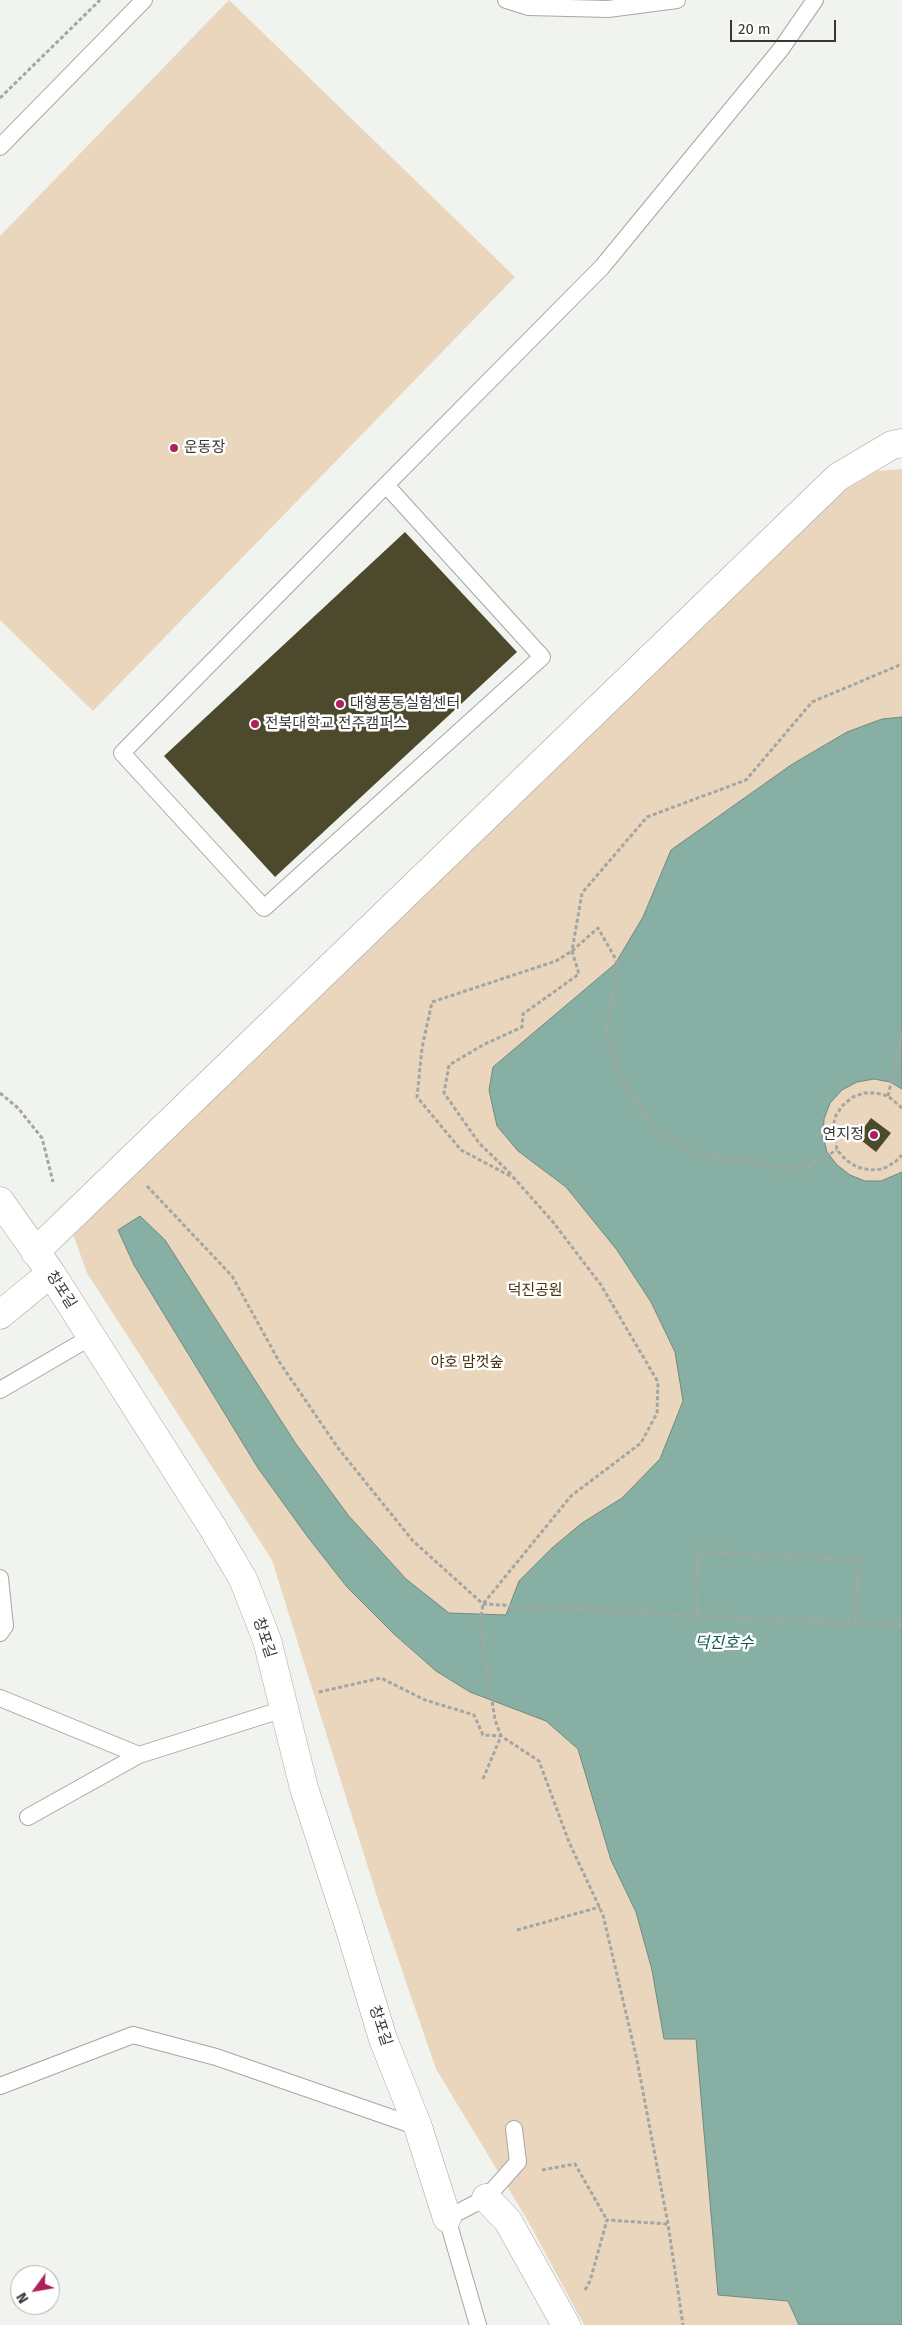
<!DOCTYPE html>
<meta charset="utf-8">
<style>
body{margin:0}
#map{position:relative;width:902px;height:2325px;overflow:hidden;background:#f1f3ef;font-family:"Fira Sans",sans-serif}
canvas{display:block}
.north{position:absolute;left:10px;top:2265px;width:50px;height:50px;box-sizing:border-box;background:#fff;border:1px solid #afafaf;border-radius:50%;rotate:238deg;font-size:14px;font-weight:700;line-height:20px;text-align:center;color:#373736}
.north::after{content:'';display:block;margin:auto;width:18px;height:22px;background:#ae2059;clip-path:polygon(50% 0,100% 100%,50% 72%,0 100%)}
.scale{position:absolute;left:730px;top:20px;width:106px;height:22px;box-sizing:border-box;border:2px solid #373736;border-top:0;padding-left:6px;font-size:15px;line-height:18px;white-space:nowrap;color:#373736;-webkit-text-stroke:4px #fff;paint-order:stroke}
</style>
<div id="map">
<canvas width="902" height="2325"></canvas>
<div class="north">N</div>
<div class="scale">20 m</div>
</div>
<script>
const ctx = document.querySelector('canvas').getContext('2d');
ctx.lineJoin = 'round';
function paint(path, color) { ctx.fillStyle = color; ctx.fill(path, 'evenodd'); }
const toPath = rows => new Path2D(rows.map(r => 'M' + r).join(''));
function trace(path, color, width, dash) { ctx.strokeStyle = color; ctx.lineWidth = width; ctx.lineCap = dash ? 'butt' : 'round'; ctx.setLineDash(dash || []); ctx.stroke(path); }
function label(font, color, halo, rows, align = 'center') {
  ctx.font = font + ' "Fira Sans","Noto Sans KR",sans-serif'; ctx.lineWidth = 5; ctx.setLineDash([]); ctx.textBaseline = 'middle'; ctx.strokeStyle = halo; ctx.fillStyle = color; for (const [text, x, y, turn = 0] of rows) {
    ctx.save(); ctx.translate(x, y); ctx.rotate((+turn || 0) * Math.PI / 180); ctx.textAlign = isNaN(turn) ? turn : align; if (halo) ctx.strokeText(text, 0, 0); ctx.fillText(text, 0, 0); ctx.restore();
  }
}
const green = toPath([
 [229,0,515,277,93,711,0,620,0,236],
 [902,469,902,2325,584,2325,528,2221,436,2069,380,1906,272,1560,87,1273,73,1234,832,498,877,471]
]);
const water = toPath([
 [902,717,902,1089,890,1082,874,1079,857,1082,842,1090,830,1103,824,1119,823,1136,827,1152,837,1165,850,1175,865,1181,881,1181,902,1172,902,2325,799,2325,788,2301,718,2295,696,2039,664,2039,652,1970,636,1912,611,1860,578,1749,546,1721,470,1692,436,1671,394,1634,347,1587,307,1536,258,1468,134,1265,118,1230,140,1216,165,1240,296,1444,348,1515,406,1579,449,1613,506,1615,519,1581,552,1548,582,1523,622,1498,660,1459,683,1401,675,1352,651,1302,617,1250,566,1187,518,1151,497,1126,489,1090,493,1067,615,964,643,917,671,850,791,765,847,732,882,719,902,717]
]);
const building = toPath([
 [405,532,517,652,275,877,164,756],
 [871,1118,891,1133,876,1152,857,1137]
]);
const path = toPath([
 [0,98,100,0],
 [0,1093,18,1108,42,1138,53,1182],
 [888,1096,902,1035],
 [902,1108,888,1096,876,1093,864,1093,853,1097,843,1105,836,1115,833,1126,837,1150,846,1160,857,1167,870,1170,883,1169,895,1162,902,1155],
 [511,1174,479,1143,444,1093,449,1065,483,1045,522,1027,523,1014,579,974,572,951,582,893,647,817,746,780,812,702,902,664],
 [147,1186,232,1276,280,1363,338,1448,413,1541,483,1604,697,1616,902,1625],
 [697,1616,698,1552,859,1560,855,1624],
 [319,1692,381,1678,425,1700,474,1715,483,1735,501,1736,539,1761,569,1842,603,1915,637,2060,668,2224,683,2325],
 [483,1779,501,1736,495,1720,480,1623,483,1604,571,1496,641,1443,657,1413,658,1382,601,1285,553,1222,514,1178,461,1150,417,1097,422,1048,432,1002,556,961,572,951,598,928,618,963,606,1030,622,1080,653,1128,694,1154,787,1168,807,1167,837,1150],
 [517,1930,600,1907],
 [542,2170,575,2164,607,2220],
 [585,2290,590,2281,607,2220,668,2224]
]);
const lane = toPath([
 [506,0,528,7,608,9,677,0],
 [0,147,144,0],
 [386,485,542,657,264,908,122,753,386,485,602,267,781,49,815,0],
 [0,1390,91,1337],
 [0,1578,5,1626,0,1633],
 [0,1698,139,1755],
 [28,1817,139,1755,284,1709],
 [0,2086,133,2035,216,2057,418,2127],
 [478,2325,447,2218,486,2198,518,2162,514,2129]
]);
const street = toPath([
 [0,1201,51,1273,213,1528,243,1579,267,1640,304,1788,348,1923,383,2039,418,2127,447,2218],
 [35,1252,838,477,892,445,902,443],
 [0,1315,51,1273],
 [486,2198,508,2221,566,2325]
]);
const markers = [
 [174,448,5,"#ae2059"],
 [340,704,5,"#ae2059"],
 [255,724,5,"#ae2059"],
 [874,1135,5,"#ae2059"]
];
const poiNames = [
 ["운동장",184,448],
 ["대형풍동실험센터",350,704],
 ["전북대학교 전주캠퍼스",265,724],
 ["연지정",864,1135,"right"]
];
const streetNames = [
 ["창포길",61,1290,57],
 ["창포길",264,1638,72],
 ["창포길",380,2026,72]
];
const parkNames = [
 ["덕진공원",535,1291],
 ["야호 맘껏숲",467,1363]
];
const waterNames = [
 ["덕진호수",724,1644]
];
paint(green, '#e9d6bc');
paint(water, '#88afa3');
trace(water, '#708b82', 1);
paint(building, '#4d492c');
trace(lane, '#a6a7a4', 18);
trace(street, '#a6a7a4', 29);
trace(path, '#a4a6a3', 3, [4, 2.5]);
trace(lane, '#fff', 16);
trace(street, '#fff', 28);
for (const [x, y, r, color] of markers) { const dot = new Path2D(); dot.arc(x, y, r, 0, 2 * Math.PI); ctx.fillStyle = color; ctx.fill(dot); trace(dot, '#fff', 2); }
label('15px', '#373736', '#fff', poiNames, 'left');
label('15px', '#373736', '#fff', streetNames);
label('15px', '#47310c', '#fff', parkNames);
label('italic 16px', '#0c5a4b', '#fff', waterNames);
</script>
